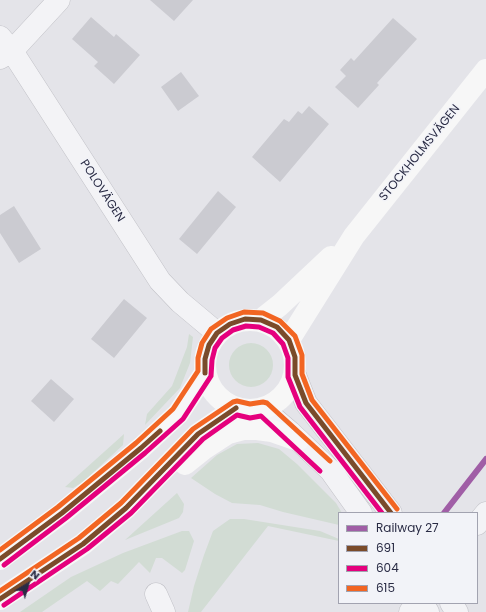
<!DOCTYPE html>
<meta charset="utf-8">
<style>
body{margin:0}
#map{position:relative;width:486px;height:612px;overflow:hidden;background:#e4e4e9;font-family:Poppins,sans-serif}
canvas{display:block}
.legend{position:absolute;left:338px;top:512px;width:140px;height:92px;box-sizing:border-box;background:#f2f3f8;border:1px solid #a2a3b0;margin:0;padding:5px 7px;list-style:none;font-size:12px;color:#292b44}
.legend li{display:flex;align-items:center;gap:8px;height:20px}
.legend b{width:20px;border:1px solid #a2a3b0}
.north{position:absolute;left:8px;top:564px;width:40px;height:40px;-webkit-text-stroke:3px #f2f3f8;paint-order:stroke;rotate:38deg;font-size:11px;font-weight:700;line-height:16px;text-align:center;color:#292b44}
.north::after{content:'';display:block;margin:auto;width:14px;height:18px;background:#292b44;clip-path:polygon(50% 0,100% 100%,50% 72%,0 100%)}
</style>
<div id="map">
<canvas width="486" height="612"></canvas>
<ul class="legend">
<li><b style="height:5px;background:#a05ea6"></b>Railway 27</li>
<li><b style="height:5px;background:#7a4b2a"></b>691</li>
<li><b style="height:5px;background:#e5007d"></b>604</li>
<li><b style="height:5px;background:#f26522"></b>615</li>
</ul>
<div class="north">N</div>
</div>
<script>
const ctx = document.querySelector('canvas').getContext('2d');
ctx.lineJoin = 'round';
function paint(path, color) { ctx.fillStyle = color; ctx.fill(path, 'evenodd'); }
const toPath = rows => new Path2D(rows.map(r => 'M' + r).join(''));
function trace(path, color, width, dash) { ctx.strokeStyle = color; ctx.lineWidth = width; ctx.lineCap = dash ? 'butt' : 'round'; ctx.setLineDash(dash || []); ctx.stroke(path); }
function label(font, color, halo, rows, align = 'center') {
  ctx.font = font + ' Poppins,sans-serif'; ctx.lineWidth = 3; ctx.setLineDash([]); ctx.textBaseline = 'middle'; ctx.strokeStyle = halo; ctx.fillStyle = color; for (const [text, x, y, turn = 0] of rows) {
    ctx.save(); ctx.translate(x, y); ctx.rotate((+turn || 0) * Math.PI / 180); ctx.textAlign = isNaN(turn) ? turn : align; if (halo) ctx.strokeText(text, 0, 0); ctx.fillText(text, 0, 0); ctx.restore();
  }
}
const green = toPath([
 [189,334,193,337,190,363,180,388,145,425,147,414,172,386,187,347],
 '229 365a22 22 0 1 1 44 0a22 22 0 1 1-44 0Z',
 [124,434,123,445,83,482,73,488,65,487],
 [258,443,279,449,297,464,336,503,342,513,339,513,339,525,283,512,260,505,232,503,215,494,191,478,217,455,237,444],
 [177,493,184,504,183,512,179,518,125,540],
 [230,519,244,519,320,531,339,539,339,541,268,526,201,612,188,612,194,586,204,555,213,531],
 [182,531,189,531,194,541,185,570,182,573,162,558,156,558,150,573,139,562,118,584,111,581,100,591,87,581,42,612,20,612,71,577,123,553]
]);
const building = toPath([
 [150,0,193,0,174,21],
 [91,17,114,37,116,34,140,55,114,84,94,66,98,62,72,39],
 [393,18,417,39,377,83,379,85,358,108,335,87,346,76,340,70,351,58,354,61],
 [181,72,199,96,178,111,161,87],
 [309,106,329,124,280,182,252,157,284,119,289,122,298,111,302,114],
 [218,191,236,207,197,254,179,239],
 [14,206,41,249,19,263,0,233,0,215],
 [124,299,147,318,114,358,91,339],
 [51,379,74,399,54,422,31,401]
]);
const minor = toPath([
 [0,37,12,51,160,281,180,302,217,333],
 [0,58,12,51,59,0],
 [477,524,486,513],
 [156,594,164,612],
 [410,612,417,603]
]);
const tertiary = toPath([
 [295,375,306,403,391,513],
 [263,409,290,432,331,471,361,513],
 [422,603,428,612],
 [451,603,457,612]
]);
const secondary = toPath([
 '205 365a45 45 0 1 1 90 0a45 45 0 1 1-90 0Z',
 [261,320,280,305,331,257],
 [289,340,354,236,486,70],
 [185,464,205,448,228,433,243,429,257,429,272,431,298,440],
 [0,559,62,513,141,448,178,414,205,373],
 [0,599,83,544,126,508,198,434,236,408]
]);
const bus1 = toPath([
 [205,373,205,359,209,345,217,333,230,324,245,319,261,320,277,327,289,340,295,357,295,375,306,403,391,513],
 [0,559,62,513,141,448,160,431],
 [0,599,83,544,126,508,198,434,236,408]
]);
const bus2 = toPath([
 [4,565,66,518,145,453,183,419,211,376,212,360,215,348,222,338,233,330,246,326,259,327,273,333,283,344,288,358,288,377,300,407,382,513],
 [4,605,87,549,131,513,203,439,237,415,250,418,261,416,320,471]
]);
const bus3 = toPath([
 [0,550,58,507,136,443,173,409,198,371,198,358,202,343,211,329,227,318,244,312,263,313,280,321,295,336,302,355,302,374,312,400,397,509],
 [0,591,79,538,121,503,193,429,233,402,237,401,250,404,263,402,267,403,330,461]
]);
const rail1 = toPath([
 [444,513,486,459]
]);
const streetNames = [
 ["STOCKHOLMSVÄGEN",420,153,-51],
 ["POLOVÄGEN",102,191,57]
];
paint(green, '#d2dcd4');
paint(building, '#cbcbd1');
trace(minor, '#c1c1c7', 23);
trace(tertiary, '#c1c1c7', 23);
trace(minor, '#f3f3f6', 22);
trace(tertiary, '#f3f3f6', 22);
trace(secondary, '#f7f7f7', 22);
trace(bus1, '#7a4b2a', 5);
trace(bus2, '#e5007d', 5);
trace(bus3, '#f26522', 5);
trace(rail1, '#a05ea6', 6);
label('12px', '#292b44', '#f2f3f8', streetNames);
</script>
